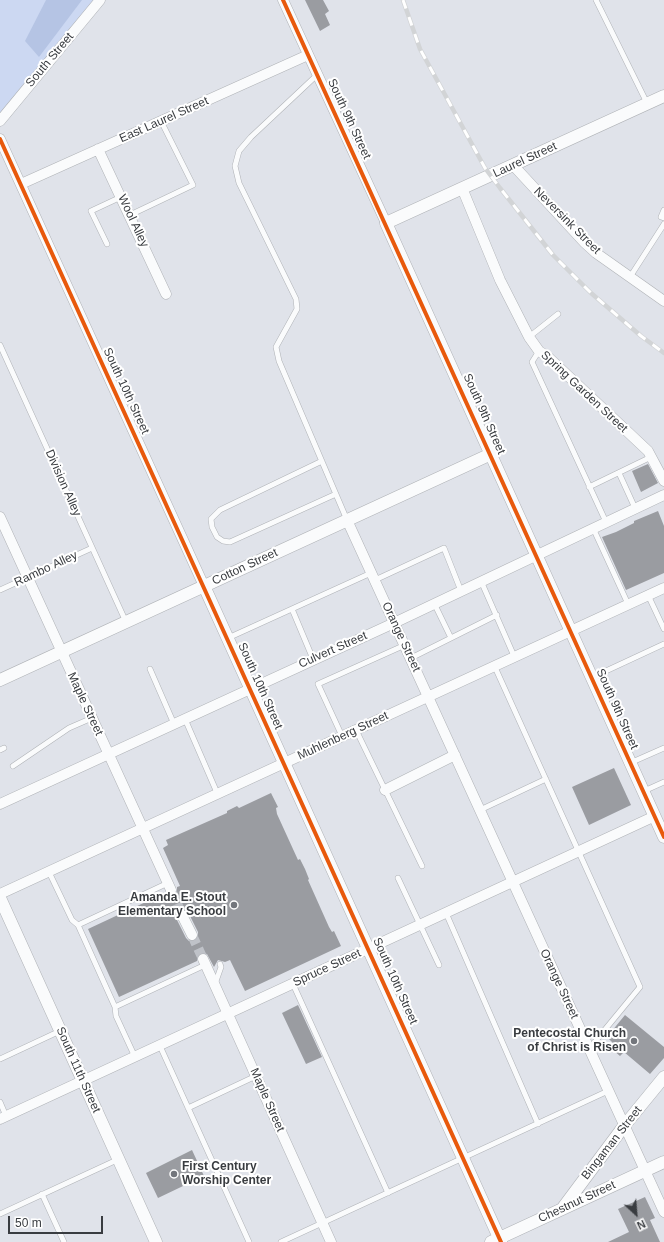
<!DOCTYPE html>
<style>
body{margin:0}
#map{position:relative;width:664px;height:1242px;overflow:hidden;background:#e0e3ea;font-family:Arial,sans-serif}
canvas{display:block}
.north{position:absolute;left:616px;top:1194px;width:40px;height:40px;-webkit-text-stroke:3px #fff;paint-order:stroke;rotate:154deg;font-size:11px;font-weight:700;line-height:16px;text-align:center;color:#393c40}
.north::after{content:'';display:block;margin:auto;width:14px;height:18px;background:#393c40;clip-path:polygon(50% 0,100% 100%,50% 72%,0 100%)}
.scale{position:absolute;left:8px;top:1216px;width:95px;height:18px;box-sizing:border-box;border:2px solid #393c40;border-top:0;padding-left:5px;font-size:12px;line-height:14px;white-space:nowrap;color:#393c40;-webkit-text-stroke:3px #fff;paint-order:stroke}
</style>
<div id="map">
<canvas width="664" height="1242"></canvas>
<div class="north">N</div>
<div class="scale">50 m</div>
</div>
<script>
const ctx = document.querySelector('canvas').getContext('2d');
ctx.lineJoin = 'round';
function paint(path, color) { ctx.fillStyle = color; ctx.fill(path, 'evenodd'); }
const toPath = rows => new Path2D(rows.map(r => 'M' + r).join(''));
function trace(path, color, width, dash) { ctx.strokeStyle = color; ctx.lineWidth = width; ctx.lineCap = dash ? 'butt' : 'round'; ctx.setLineDash(dash || []); ctx.stroke(path); }
function label(font, color, halo, rows, align = 'center') {
  ctx.font = font + ' Arial,sans-serif'; ctx.lineWidth = 4; ctx.setLineDash([]); ctx.textBaseline = 'middle'; ctx.strokeStyle = halo; ctx.fillStyle = color; for (const [text, x, y, turn = 0] of rows) {
    ctx.save(); ctx.translate(x, y); ctx.rotate((+turn || 0) * Math.PI / 180); ctx.textAlign = isNaN(turn) ? turn : align; if (halo) ctx.strokeText(text, 0, 0); ctx.fillText(text, 0, 0); ctx.restore();
  }
}
const green = toPath([
 [0,0,100,0,0,121]
]);
const forest = toPath([
 [46,0,82,0,39,57,25,41]
]);
const building = toPath([
 [305,0,323,0,329,11,325,14,330,25,320,31],
 [648,464,658,483,641,492,632,471],
 [658,511,664,526,664,573,626,590,602,537,616,532,634,523,634,521],
 [614,768,631,805,589,825,572,787],
 [271,793,278,807,276,808,277,814,298,860,300,859,305,869,309,879,308,880,329,927,332,932,334,931,341,946,245,991,230,960,225,962,218,960,214,967,207,954,201,953,198,956,197,961,119,997,88,929,165,893,170,896,174,896,177,891,177,887,180,886,163,848,168,845,166,840,227,813,227,811,237,806,239,808],
 [179,909,185,909,188,912,198,932,198,938,195,941,189,941,186,938,176,918,176,912],
 [298,1005,322,1057,306,1064,282,1013],
 [625,1015,664,1047,664,1058,650,1074,624,1052,620,1056,613,1050,616,1046,607,1037],
 [192,1150,204,1176,158,1198,146,1173],
 [645,1197,655,1218,650,1220,660,1242,608,1242,629,1232,618,1209]
]);
const minorTunnel = toPath([
 [171,890,182,915],
 [192,935,203,959]
]);
const service = toPath([
 [596,0,647,103],
 [317,75,251,137,239,151,235,166,239,183,296,299,297,309,276,347,279,361,347,520],
 [664,210,661,217,664,218],
 [130,215,193,185,161,121],
 [107,244,91,211,121,197],
 [630,277,664,224],
 [529,337,558,314],
 [0,345,126,622],
 [539,351,532,362,606,522],
 [322,461,220,510,211,519,212,527,217,537,223,541,230,542,336,494],
 [619,473,635,508],
 [589,487,651,457],
 [593,528,628,604],
 [375,580,444,548,461,591],
 [481,581,514,656],
 [0,590,92,548],
 [648,595,664,629],
 [434,603,451,638],
 [292,609,313,659],
 [228,638,371,573],
 [411,658,497,615],
 [494,665,640,987,589,1049],
 [150,669,174,724],
 [593,677,664,644],
 [185,719,218,795],
 [356,730,422,866],
 [342,736,318,684,405,645],
 [0,750,4,748],
 [630,763,664,748],
 [13,766,69,728,92,718],
 [644,791,664,782],
 [480,810,546,779],
 [49,872,72,920,78,925,115,1007,116,1016,135,1057],
 [398,878,439,965],
 [446,913,538,1124],
 [78,925,168,883],
 [215,984,221,967,220,964],
 [293,984,388,1193],
 [115,1007,205,965],
 [160,1046,249,1242],
 [0,1059,60,1031],
 [0,1102,6,1116],
 [188,1108,256,1076],
 [42,1194,64,1242],
 [0,1214,119,1159],
 [281,1242,608,1091]
]);
const minor = toPath([
 [283,0,386,223],
 [0,121,100,0],
 [0,139,204,586],
 [98,149,166,294],
 [513,165,585,243,596,253,664,301],
 [21,184,308,55],
 [462,188,500,280,529,337,539,351,548,357,648,451,664,481],
 [0,517,171,890],
 [347,520,664,1212],
 [385,790,455,755],
 [0,804,394,623,664,495],
 [0,894,664,588],
 [182,915,192,935],
 [203,959,331,1242],
 [0,1119,655,816]
]);
const tertiary = toPath([
 [664,96,386,223,664,837],
 [204,586,501,1242],
 [0,680,491,454],
 [0,898,156,1242],
 [562,1209,624,1126,664,1077],
 [491,1242,664,1162]
]);
const rail = toPath([
 [403,0,420,49,485,168,500,188,553,255,591,293,641,336,664,353]
]);
const cycleway = toPath([
 [283,0,664,837],
 [0,139,501,1242]
]);
const markers = [
 [234,905,4,"#73767c"],
 [634,1041,4,"#73767c"],
 [174,1174,4,"#73767c"]
];
const streetNames = [
 ["South Street",50,60,-50],
 ["South 9th Street",349,119,65],
 ["East Laurel Street",164,120,-24],
 ["Laurel Street",525,160,-25],
 ["Wool Alley",133,221,65],
 ["Neversink Street",567,221,45],
 ["South 10th Street",126,391,65],
 ["Spring Garden Street",584,392,43],
 ["South 9th Street",484,414,66],
 ["Division Alley",63,483,66],
 ["Cotton Street",245,567,-25],
 ["Rambo Alley",46,569,-25],
 ["Orange Street",401,637,65],
 ["Culvert Street",333,650,-24],
 ["South 10th Street",260,686,66],
 ["Maple Street",85,704,65],
 ["South 9th Street",617,709,66],
 ["Muhlenberg Street",343,736,-25],
 ["Spruce Street",327,968,-25],
 ["South 10th Street",395,981,66],
 ["Orange Street",559,984,65],
 ["South 11th Street",78,1070,66],
 ["Maple Street",267,1100,66],
 ["Bingaman Street",612,1143,-52],
 ["Chestnut Street",577,1202,-25]
];
const poiNames = [
 ["Amanda E. Stout",226,898],
 ["Elementary School",226,912],
 ["Pentecostal Church",626,1034],
 ["of Christ is Risen",626,1048],
 ["First Century",182,1167,"left"],
 ["Worship Center",182,1181,"left"]
];
paint(green, '#ccd8f2');
paint(forest, '#b5c4e4');
paint(building, '#9a9ca1');
trace(minorTunnel, '#bfc2c8', 10, [10, 5]);
trace(service, '#afb2b6', 6);
trace(minor, '#afb2b6', 11);
trace(tertiary, '#afb2b6', 13);
trace(service, '#fafbfc', 5);
trace(minor, '#fafbfc', 10);
trace(tertiary, '#fafbfc', 12);
trace(rail, '#d2d4d6', 4.5);
trace(rail, '#fff', 3, [9]);
trace(cycleway, '#e8590c', 4);
for (const [x, y, r, color] of markers) { const dot = new Path2D(); dot.arc(x, y, r, 0, 2 * Math.PI); ctx.fillStyle = color; ctx.fill(dot); trace(dot, '#fff', 1.5); }
label('12px', '#393c40', '#fff', streetNames);
label('bold 12px', '#393c40', '#fff', poiNames, 'right');
</script>
